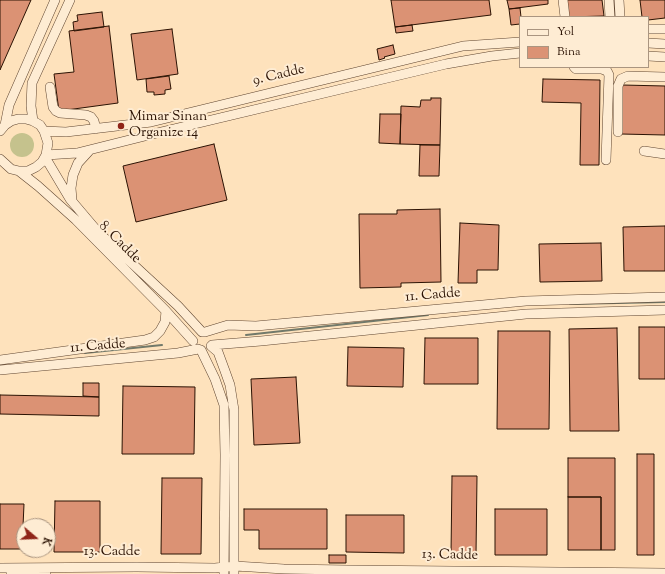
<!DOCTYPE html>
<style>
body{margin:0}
#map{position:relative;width:665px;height:574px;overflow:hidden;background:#fee2bc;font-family:"Sorts Mill Goudy",serif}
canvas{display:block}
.legend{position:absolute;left:519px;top:16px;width:130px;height:52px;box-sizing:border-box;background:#feecd3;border:1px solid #aa9580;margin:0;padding:5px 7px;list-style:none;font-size:12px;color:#2b1203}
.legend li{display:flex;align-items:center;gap:8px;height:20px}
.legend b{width:20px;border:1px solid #aa9580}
.north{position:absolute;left:16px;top:518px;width:40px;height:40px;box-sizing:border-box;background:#feecd3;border:1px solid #aa9580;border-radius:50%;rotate:109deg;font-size:11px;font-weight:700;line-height:16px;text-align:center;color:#2b1203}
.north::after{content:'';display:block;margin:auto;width:14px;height:18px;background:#8f2418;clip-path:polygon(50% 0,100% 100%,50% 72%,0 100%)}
</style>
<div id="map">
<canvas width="665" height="574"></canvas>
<ul class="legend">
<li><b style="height:5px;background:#feecd3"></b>Yol</li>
<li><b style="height:11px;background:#db9274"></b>Bina</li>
</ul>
<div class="north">K</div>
</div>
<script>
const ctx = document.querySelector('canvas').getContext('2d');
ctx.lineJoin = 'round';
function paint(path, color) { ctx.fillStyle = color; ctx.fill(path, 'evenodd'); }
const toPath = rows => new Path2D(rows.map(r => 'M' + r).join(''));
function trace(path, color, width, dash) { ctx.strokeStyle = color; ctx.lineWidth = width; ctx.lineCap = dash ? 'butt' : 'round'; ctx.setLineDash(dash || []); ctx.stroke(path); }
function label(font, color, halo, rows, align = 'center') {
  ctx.font = font + ' "Sorts Mill Goudy",serif'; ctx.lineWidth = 4; ctx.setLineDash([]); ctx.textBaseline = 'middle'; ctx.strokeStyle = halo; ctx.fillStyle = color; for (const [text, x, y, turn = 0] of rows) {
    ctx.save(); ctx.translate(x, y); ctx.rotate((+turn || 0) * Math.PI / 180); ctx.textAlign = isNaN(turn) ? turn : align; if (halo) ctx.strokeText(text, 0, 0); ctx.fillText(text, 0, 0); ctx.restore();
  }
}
const green = toPath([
 '10 145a12 12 0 1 1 24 0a12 12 0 1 1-24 0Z'
]);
const stream = toPath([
 [570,304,665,302],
 [246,335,428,315],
 [85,353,162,345]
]);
const building = toPath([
 [0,0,31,0,0,70,0,0],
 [391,0,489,0,491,15,395,27,391,0],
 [507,0,548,0,548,4,509,9,507,0],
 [566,0,602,0,604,16,568,17,566,0],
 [640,0,665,0,665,18,648,20,648,17,642,17,640,0],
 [520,8,521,17,520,17,520,24,511,25,509,9,520,8],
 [102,12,104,27,74,31,73,22,78,21,77,15,102,12],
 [412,25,413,31,396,33,395,27,412,25],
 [109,26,118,103,59,111,54,74,74,72,69,31,109,26],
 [172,29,178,74,137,80,131,34,172,29],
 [393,45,395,54,384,57,385,58,379,60,377,49,393,45],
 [169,76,171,89,165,90,165,94,154,95,154,92,147,92,146,79,169,76],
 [543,79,600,80,599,165,580,165,581,103,542,102,543,79],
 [622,85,665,86,665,135,621,134,622,85],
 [431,98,441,98,440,145,400,144,401,106,420,107,421,100,431,100,431,98],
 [380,114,401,114,400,144,379,143,380,114],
 [214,144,227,200,136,222,123,166,214,144],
 [420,145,440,145,439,176,419,176,420,145],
 [440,209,441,282,401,283,401,287,360,288,359,214,397,214,397,210,440,209],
 [460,223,499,225,498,270,477,270,477,283,458,283,460,223],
 [665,226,665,271,624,271,623,227,665,226],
 [601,243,602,281,540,282,539,244,601,243],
 [639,327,665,327,665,379,639,379,639,327],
 [617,328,619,431,570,431,569,329,617,328],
 [498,331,550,331,549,429,497,429,498,331],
 [425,338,478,338,478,384,424,384,425,338],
 [348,347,404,348,403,387,347,386,348,347],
 [296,377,300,443,254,445,251,379,296,377],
 [83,383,99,383,99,397,83,396,83,383],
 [123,386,195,387,194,454,122,454,123,386],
 [0,395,99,397,99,416,0,414,0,395],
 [637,454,654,454,654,555,637,555,637,454],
 [568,458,615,458,615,550,601,550,601,497,568,497,568,458],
 [452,476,477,476,476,554,451,554,452,476],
 [162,478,202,478,201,554,161,554,162,478],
 [568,497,601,497,601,550,568,550,568,497],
 [55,501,100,501,100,552,54,552,55,501],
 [0,504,24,504,22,549,0,549,0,504],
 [244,509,327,509,327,549,259,549,259,530,244,530,244,509],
 [495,509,547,509,547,555,495,555,495,509],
 [346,515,404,515,404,553,346,552,346,515],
 [329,555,346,555,346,563,329,563,329,555]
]);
const minor = toPath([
 [563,0,565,17],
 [609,0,610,17],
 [619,0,620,17],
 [648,29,665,29],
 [648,43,665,44],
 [648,56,665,57],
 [574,67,576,69,602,69,607,71,609,75,606,160],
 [50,87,53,107,56,111,60,113,86,115,91,117,94,121,96,129],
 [33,121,31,106,32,83,70,0],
 [5,125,9,105,55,0],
 [0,131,5,125,11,121,18,119,26,119,33,121,40,125,44,131,48,143,46,155,42,162,36,167,28,171,19,171,11,169,0,159],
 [44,131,66,132,151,122,463,46,520,42],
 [618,132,618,86,621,79,628,76,665,77],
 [644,151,665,154],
 [46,155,77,153,161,132,446,64,492,56,520,53],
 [45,157,70,199,98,232,178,306,202,332],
 [19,171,38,186,76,220,166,311,193,341],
 [72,200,71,188,73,175,78,163,89,151],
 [205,332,228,325,256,326,526,301,665,297],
 [212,345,261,341,526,314,665,310],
 [211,346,218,352,225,371,230,385,234,410,234,574],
 [201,350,215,379,224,405,225,455,224,574],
 [0,360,145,340,154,337,160,331,165,322,166,311],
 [0,370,178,353,198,349],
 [0,568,137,567,215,568,235,566,284,569,348,570,665,573],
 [11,574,46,574]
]);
const markers = [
 [121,126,4,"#8f2418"]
];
const streetNames = [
 ["9. Cadde",279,76,-13],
 ["8. Cadde",119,243,45],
 ["11. Cadde",433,296,-5],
 ["11. Cadde",98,347,-5],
 ["13. Cadde",112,553],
 ["13. Cadde",450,556,1]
];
const poiNames = [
 ["Mimar Sinan",129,118],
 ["Organize 14",129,134]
];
paint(green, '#c5c28d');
trace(stream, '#71796a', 2);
paint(building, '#db9274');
trace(building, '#2b1203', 1);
trace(minor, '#604631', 10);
trace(minor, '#feecd3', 9);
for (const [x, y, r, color] of markers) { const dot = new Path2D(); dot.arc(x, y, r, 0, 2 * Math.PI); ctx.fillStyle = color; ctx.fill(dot); trace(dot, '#feecd3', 1.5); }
label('14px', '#2b1203', '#feecd3', streetNames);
label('14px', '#2b1203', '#feecd3', poiNames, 'left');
</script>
